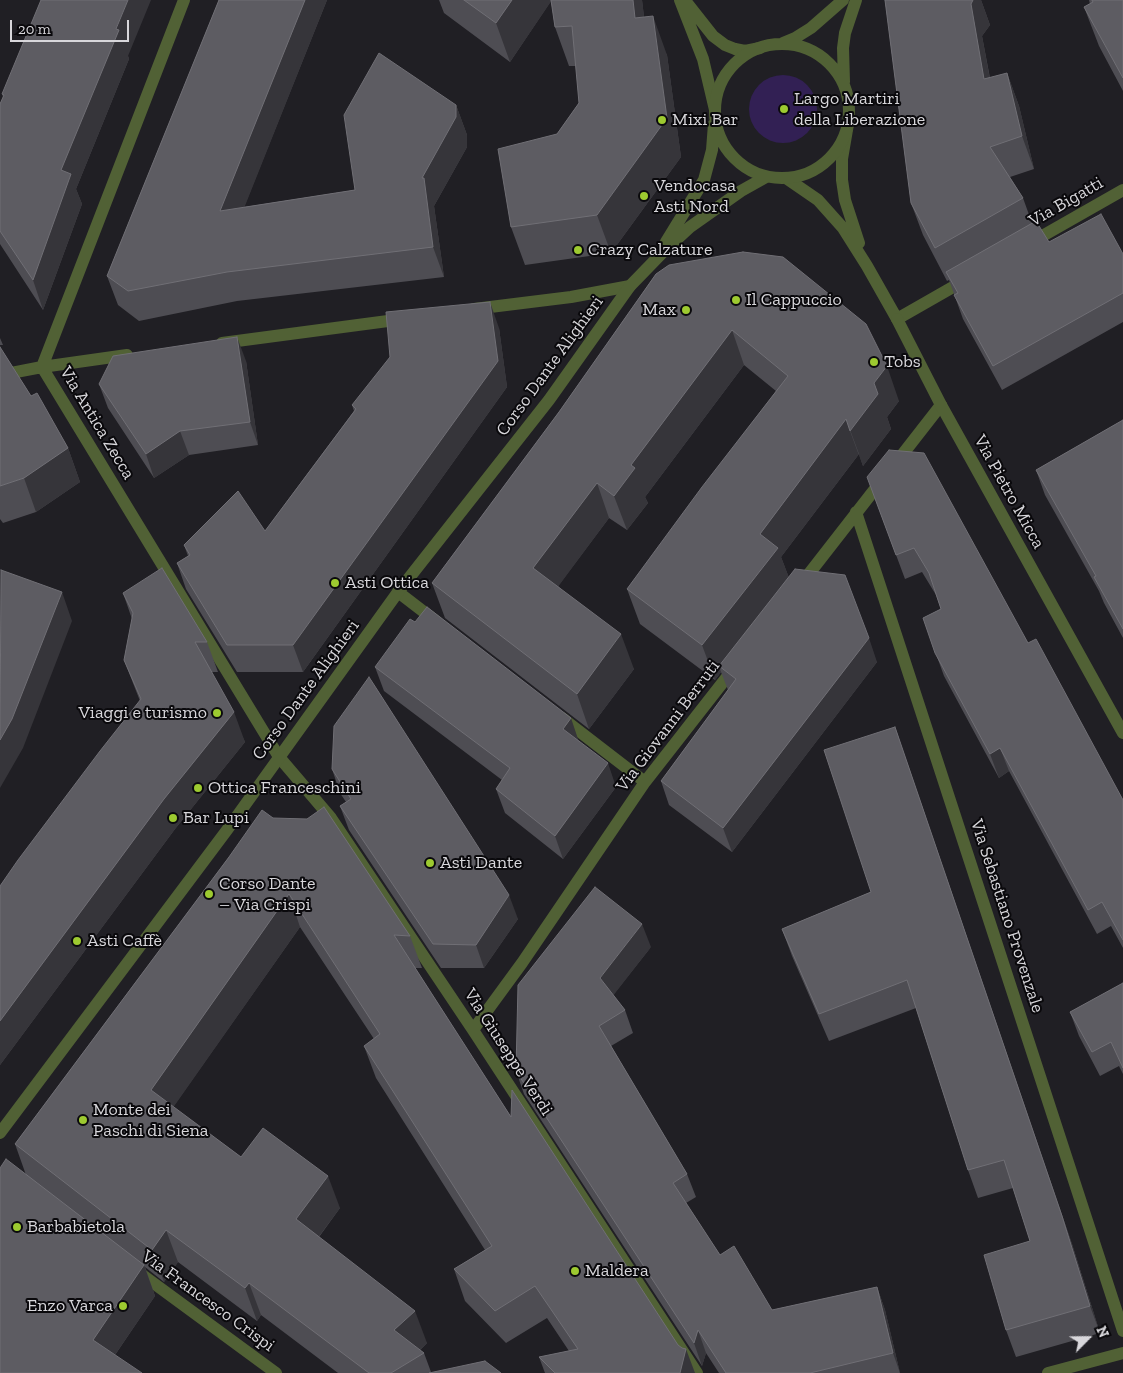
<!DOCTYPE html>
<meta charset="utf-8">
<style>
body{margin:0}
#map{position:relative;width:1123px;height:1373px;overflow:hidden;background:#201f24;font-family:"Zilla Slab",serif}
canvas{display:block}
.north{position:absolute;left:1063px;top:1313px;width:50px;height:50px;-webkit-text-stroke:4px #0a090c;paint-order:stroke;rotate:67deg;font-size:14px;font-weight:700;line-height:20px;text-align:center;color:#d8d7db}
.north::after{content:'';display:block;margin:auto;width:18px;height:22px;background:#d8d7db;clip-path:polygon(50% 0,100% 100%,50% 72%,0 100%)}
.scale{position:absolute;left:10px;top:20px;width:119px;height:22px;box-sizing:border-box;border:2px solid #d8d7db;border-top:0;padding-left:6px;font-size:15px;line-height:18px;white-space:nowrap;color:#d8d7db;-webkit-text-stroke:4px #0a090c;paint-order:stroke}
</style>
<div id="map">
<canvas width="1123" height="1373"></canvas>
<div class="north">N</div>
<div class="scale">20 m</div>
</div>
<script>
const ctx = document.querySelector('canvas').getContext('2d');
ctx.lineJoin = 'round';
function paint(path, color) { ctx.fillStyle = color; ctx.fill(path, 'evenodd'); }
const toPath = rows => new Path2D(rows.map(r => 'M' + r).join(''));
function trace(path, color, width, dash) { ctx.strokeStyle = color; ctx.lineWidth = width; ctx.lineCap = dash ? 'butt' : 'round'; ctx.setLineDash(dash || []); ctx.stroke(path); }
function label(font, color, halo, rows, align = 'center') {
  ctx.font = font + ' "Zilla Slab",serif'; ctx.lineWidth = 4; ctx.setLineDash([]); ctx.textBaseline = 'middle'; ctx.strokeStyle = halo; ctx.fillStyle = color; for (const [text, x, y, turn = 0] of rows) {
    ctx.save(); ctx.translate(x, y); ctx.rotate((+turn || 0) * Math.PI / 180); ctx.textAlign = isNaN(turn) ? turn : align; if (halo) ctx.strokeText(text, 0, 0); ctx.fillText(text, 0, 0); ctx.restore();
  }
}
const green = toPath([
 '749 109a34 34 0 1 1 68 0a34 34 0 1 1-68 0Z'
]);
const minor = toPath([
 [184,0,42,367,279,757,331,818,473,1030,697,1373],
 [680,0,703,59,715,110],
 [687,3,713,36,725,45,735,49,745,51,760,48],
 [848,124,842,159,842,180,845,200,859,243],
 [786,178,818,200,843,228,867,266,897,319,967,279],
 [1030,243,1123,190],
 [474,309,571,297,630,286],
 [222,343,403,319],
 [0,375,42,367,127,355],
 [895,464,941,405],
 [856,512,1123,1331],
 [801,584,882,480],
 [398,592,437,622],
 [562,718,645,782],
 [473,1030,522,963,645,782,734,668],
 [137,1271,276,1373],
 [1048,1373,1123,1353]
]);
const tertiary = toPath([
 [783,43,795,38,811,28,843,0],
 '715 111a67 67 0 1 1 134 0a67 67 0 1 1-134 0Z',
 [844,82,843,48,845,33,856,0],
 [666,242,704,180,712,150,714,124],
 [897,319,941,405,1123,733],
 [0,1133,227,830,398,592,549,400,630,286,664,251,690,227,741,191,766,177]
]);
const wall = toPath([
 [219,0,327,0,244,207,355,190,456,105,467,135,467,147,434,206,444,277,237,301,139,321,118,305,107,276],
 [439,0,642,0,644,17,667,55,681,157,611,253,525,265,511,227,557,134,579,103,576,66,569,66,555,27,551,1,510,62,444,13],
 [885,0,981,0,990,25,982,36,990,78,1007,73,1019,106,1034,169,1010,177,1023,198,1032,223,1049,242,1123,254,1123,322,1002,390,963,319,949,280,947,281,923,235,911,203],
 [1089,0,1123,0,1123,91,1099,46,1084,7,1090,4],
 [128,56,129,59,76,189,82,204,43,310,0,244,0,104,3,97,2,94],
 [656,274,899,401,887,417,891,429,863,466,859,454,781,557,789,578,877,662,732,852,669,805,661,781,728,690,721,672,715,680,640,624,627,589,776,391,744,365,645,497,648,503,627,530,609,518,558,586,634,669,589,729,445,618,432,583,559,412],
 [499,328,507,387,303,672,237,672,186,589,177,563,188,556,184,545,265,531,354,411,352,405],
 [0,338,3,345,0,345],
 [0,347,31,396,68,448,80,482,36,512,3,523,0,519],
 [246,361,258,445,189,455,154,478,108,408,99,384],
 [1123,420,1123,638,1104,603,1099,591,1045,495,1036,470],
 [867,477,1028,643,1123,800,1123,948,1111,926,1097,934,1009,771,999,778,944,676,923,618,941,609,936,595,922,572,905,579],
 [123,593,207,642,218,672,211,672,245,742,175,829,0,1065,0,886,140,701,124,660,132,619],
 [375,667,579,742,616,787,563,859,505,813,496,789,502,780,384,691],
 [895,727,1072,1244,1100,1333,1016,1357,1006,1330,1030,1241,1013,1188,978,1198,968,1170,916,1008,829,1041,792,956,782,929,871,892],
 [332,769,518,919,484,968,441,968,349,830,340,806,346,802,340,793],
 [229,857,410,936,422,968,415,968,511,1117,695,1373,545,1373,539,1357,569,1351,547,1318,506,1343,465,1301,454,1269,485,1250,376,1078,364,1046,374,1039,300,927,173,1107,241,1157,340,1208,319,1237,427,1343,420,1350,424,1353,431,1372,501,1373,338,1373,261,1315,257,1321,178,1262,164,1282,145,1267,155,1296,115,1355,0,1373,26,1175,15,1144],
 [651,947,613,995,625,1010,633,1033,611,1046,687,1174,696,1197,686,1203,720,1255,772,1310,877,1287,885,1310,900,1373,719,1373,706,1353,702,1366,524,1094,516,1071],
 [1123,983,1123,1074,1119,1066,1100,1076,1079,1036,1070,1012]
]);
const shadedWall = toPath([
 [128,0,151,0,128,56,129,59,76,189,82,204,43,310,33,280,61,170],
 [305,0,327,0,231,241,220,211],
 [512,0,552,0,510,62,496,23],
 [633,0,642,0,649,57,635,18],
 [973,0,981,0,990,25,982,36,996,112,984,79,971,4],
 [653,16,667,55,681,157,611,253,597,215],
 [1007,73,1019,106,1034,169,1022,136],
 [456,105,467,135,467,147,434,206,444,277,433,247,422,178],
 [490,302,499,328,507,387,303,672,293,645],
 [732,330,744,365,645,497,648,503,627,530,614,496,631,465],
 [237,337,246,361,258,445,250,422],
 [887,366,899,401,887,417,891,429,863,466,850,431,874,383],
 [846,419,859,454,781,557,791,583,719,666,721,672,715,680,702,645,760,534],
 [180,431,189,455,154,478,146,454],
 [68,448,80,482,36,512,24,478],
 [597,483,609,518,546,603,533,568],
 [62,592,72,621,23,748,0,788,0,740],
 [621,634,634,669,589,729,577,694],
 [869,638,877,662,732,852,723,828],
 [234,712,245,742,175,829,0,1065,0,1021,164,799],
 [571,718,579,742,563,729],
 [895,727,1072,1244,1100,1333,1090,1306],
 [1000,748,1009,771,999,778,990,754],
 [608,763,616,787,563,859,555,836],
 [289,894,300,927,163,1122,151,1090],
 [509,895,518,919,484,968,476,945],
 [642,924,651,947,609,1001,600,978],
 [328,1176,340,1208,308,1251,296,1219],
 [166,1230,178,1262,164,1282,152,1250],
 [144,1265,155,1296,104,1371,93,1340],
 [249,1283,261,1315,257,1321,245,1288],
 [877,1287,885,1310,900,1373,893,1353],
 [415,1311,427,1343,406,1362,394,1330],
 [698,1330,706,1353,702,1366,694,1343],
 [686,1349,695,1373,680,1373]
]);
const building = toPath([
 [41,0,128,0,116,29,119,30,61,170,71,174,33,280,0,231,0,104,4,95,2,94,41,0],
 [219,0,305,0,220,211,355,190,344,115,379,53,456,105,456,117,422,178,424,178,433,247,227,272,128,291,107,276,219,0],
 [464,0,512,0,496,23,464,0],
 [551,0,633,0,635,18,653,16,667,118,597,215,511,227,498,149,557,134,579,103,572,26,555,27,551,0],
 [885,0,973,0,971,4,984,79,1007,73,1022,136,990,147,1023,198,935,248,911,203,885,0],
 [1092,0,1123,0,1123,78,1084,7,1093,2,1092,0],
 [1101,214,1123,254,1123,293,993,366,954,295,958,293,946,272,1036,221,1049,242,1101,214],
 [743,252,783,257,866,324,887,366,874,383,878,394,850,431,846,419,760,534,778,548,702,645,627,589,702,487,788,376,732,330,631,465,635,468,614,496,597,483,533,568,621,634,577,694,432,583,559,412,656,274,669,265,743,252],
 [490,302,498,361,293,645,227,645,177,563,190,555,184,545,238,491,265,531,356,409,352,405,390,357,386,312,490,302],
 [237,337,250,422,180,431,146,454,99,384,113,356,237,337],
 [0,347,31,396,37,393,68,448,24,478,0,486,0,347],
 [1123,420,1123,629,1094,577,1096,576,1036,470,1123,420],
 [889,450,924,453,1028,643,1036,639,1123,800,1123,940,1102,902,1088,910,1000,748,990,754,935,653,923,618,941,609,929,573,914,548,896,555,867,477,889,450],
 [162,568,207,642,195,642,234,712,164,799,0,1021,0,886,18,860,100,751,141,699,124,660,133,613,123,593,162,568],
 [795,569,845,575,869,638,723,828,661,781,736,679,719,666,795,569],
 [1,570,62,592,12,719,0,740,1,570],
 [427,607,571,718,563,729,608,763,555,836,496,789,510,768,375,667,410,619,415,622,427,607],
 [369,677,509,895,476,945,433,944,340,806,351,799,332,769,334,726,369,677],
 [895,727,1062,1216,1090,1306,1006,1330,984,1255,1030,1241,1004,1160,968,1170,907,980,819,1014,782,929,871,892,824,750,895,727],
 [324,807,410,936,394,935,511,1117,512,1090,678,1345,682,1348,686,1349,680,1373,555,1373,539,1357,578,1349,535,1286,495,1311,454,1269,492,1246,364,1046,380,1034,289,894,151,1090,241,1157,263,1128,328,1176,296,1219,415,1311,394,1330,424,1353,391,1373,369,1373,249,1283,245,1288,166,1230,152,1250,15,1144,229,857,262,810,273,818,307,819,324,807],
 [595,887,642,924,600,978,625,1010,599,1026,687,1174,673,1183,720,1255,734,1246,772,1310,877,1287,893,1353,810,1373,726,1373,698,1330,694,1343,516,1071,518,985,595,887],
 [1123,983,1123,1068,1111,1042,1092,1052,1070,1012,1123,983],
 [6,1159,144,1265,93,1340,142,1373,0,1373,0,1168,6,1159],
 [485,1361,501,1373,429,1373,485,1361]
]);
const markers = [
 [784,109,5,"#9dca30"],
 [662,120,5,"#9dca30"],
 [644,196,5,"#9dca30"],
 [578,250,5,"#9dca30"],
 [736,300,5,"#9dca30"],
 [686,310,5,"#9dca30"],
 [874,362,5,"#9dca30"],
 [335,583,5,"#9dca30"],
 [217,713,5,"#9dca30"],
 [198,788,5,"#9dca30"],
 [173,818,5,"#9dca30"],
 [430,863,5,"#9dca30"],
 [209,894,5,"#9dca30"],
 [77,941,5,"#9dca30"],
 [83,1120,5,"#9dca30"],
 [17,1227,5,"#9dca30"],
 [575,1271,5,"#9dca30"],
 [123,1306,5,"#9dca30"]
];
const poiNames = [
 ["Largo Martiri",794,99],
 ["della Liberazione",794,120],
 ["Mixi Bar",672,120],
 ["Vendocasa",654,186],
 ["Asti Nord",654,207],
 ["Crazy Calzature",588,250],
 ["Il Cappuccio",746,300],
 ["Max",676,310,"right"],
 ["Tobs",884,362],
 ["Asti Ottica",345,583],
 ["Viaggi e turismo",207,713,"right"],
 ["Ottica Franceschini",208,788],
 ["Bar Lupi",183,818],
 ["Asti Dante",440,863],
 ["Corso Dante",219,884],
 ["– Via Crispi",219,905],
 ["Asti Caffè",87,941],
 ["Monte dei",93,1110],
 ["Paschi di Siena",93,1131],
 ["Barbabietola",27,1227],
 ["Maldera",585,1271],
 ["Enzo Varca",113,1306,"right"]
];
const streetNames = [
 ["Via Bigatti",1066,202,-30],
 ["Corso Dante Alighieri",550,366,-54],
 ["Via Antica Zecca",97,423,59],
 ["Via Pietro Micca",1009,492,61],
 ["Corso Dante Alighieri",306,690,-54],
 ["Via Giovanni Berruti",668,726,-53],
 ["Via Sebastiano Provenzale",1007,916,72],
 ["Via Giuseppe Verdi",508,1052,57],
 ["Via Francesco Crispi",208,1301,36]
];
paint(green, '#322054');
trace(minor, '#516135', 12);
trace(tertiary, '#516135', 12);
paint(wall, '#4e4d53');
paint(shadedWall, '#36353a');
paint(building, '#5d5c62');
trace(building, '#706f75', 1);
for (const [x, y, r, color] of markers) { const dot = new Path2D(); dot.arc(x, y, r, 0, 2 * Math.PI); ctx.fillStyle = color; ctx.fill(dot); trace(dot, '#0a090c', 2); }
label('18px', '#d8d7db', '#0a090c', poiNames, 'left');
label('18px', '#d8d7db', '#0a090c', streetNames);
</script>
